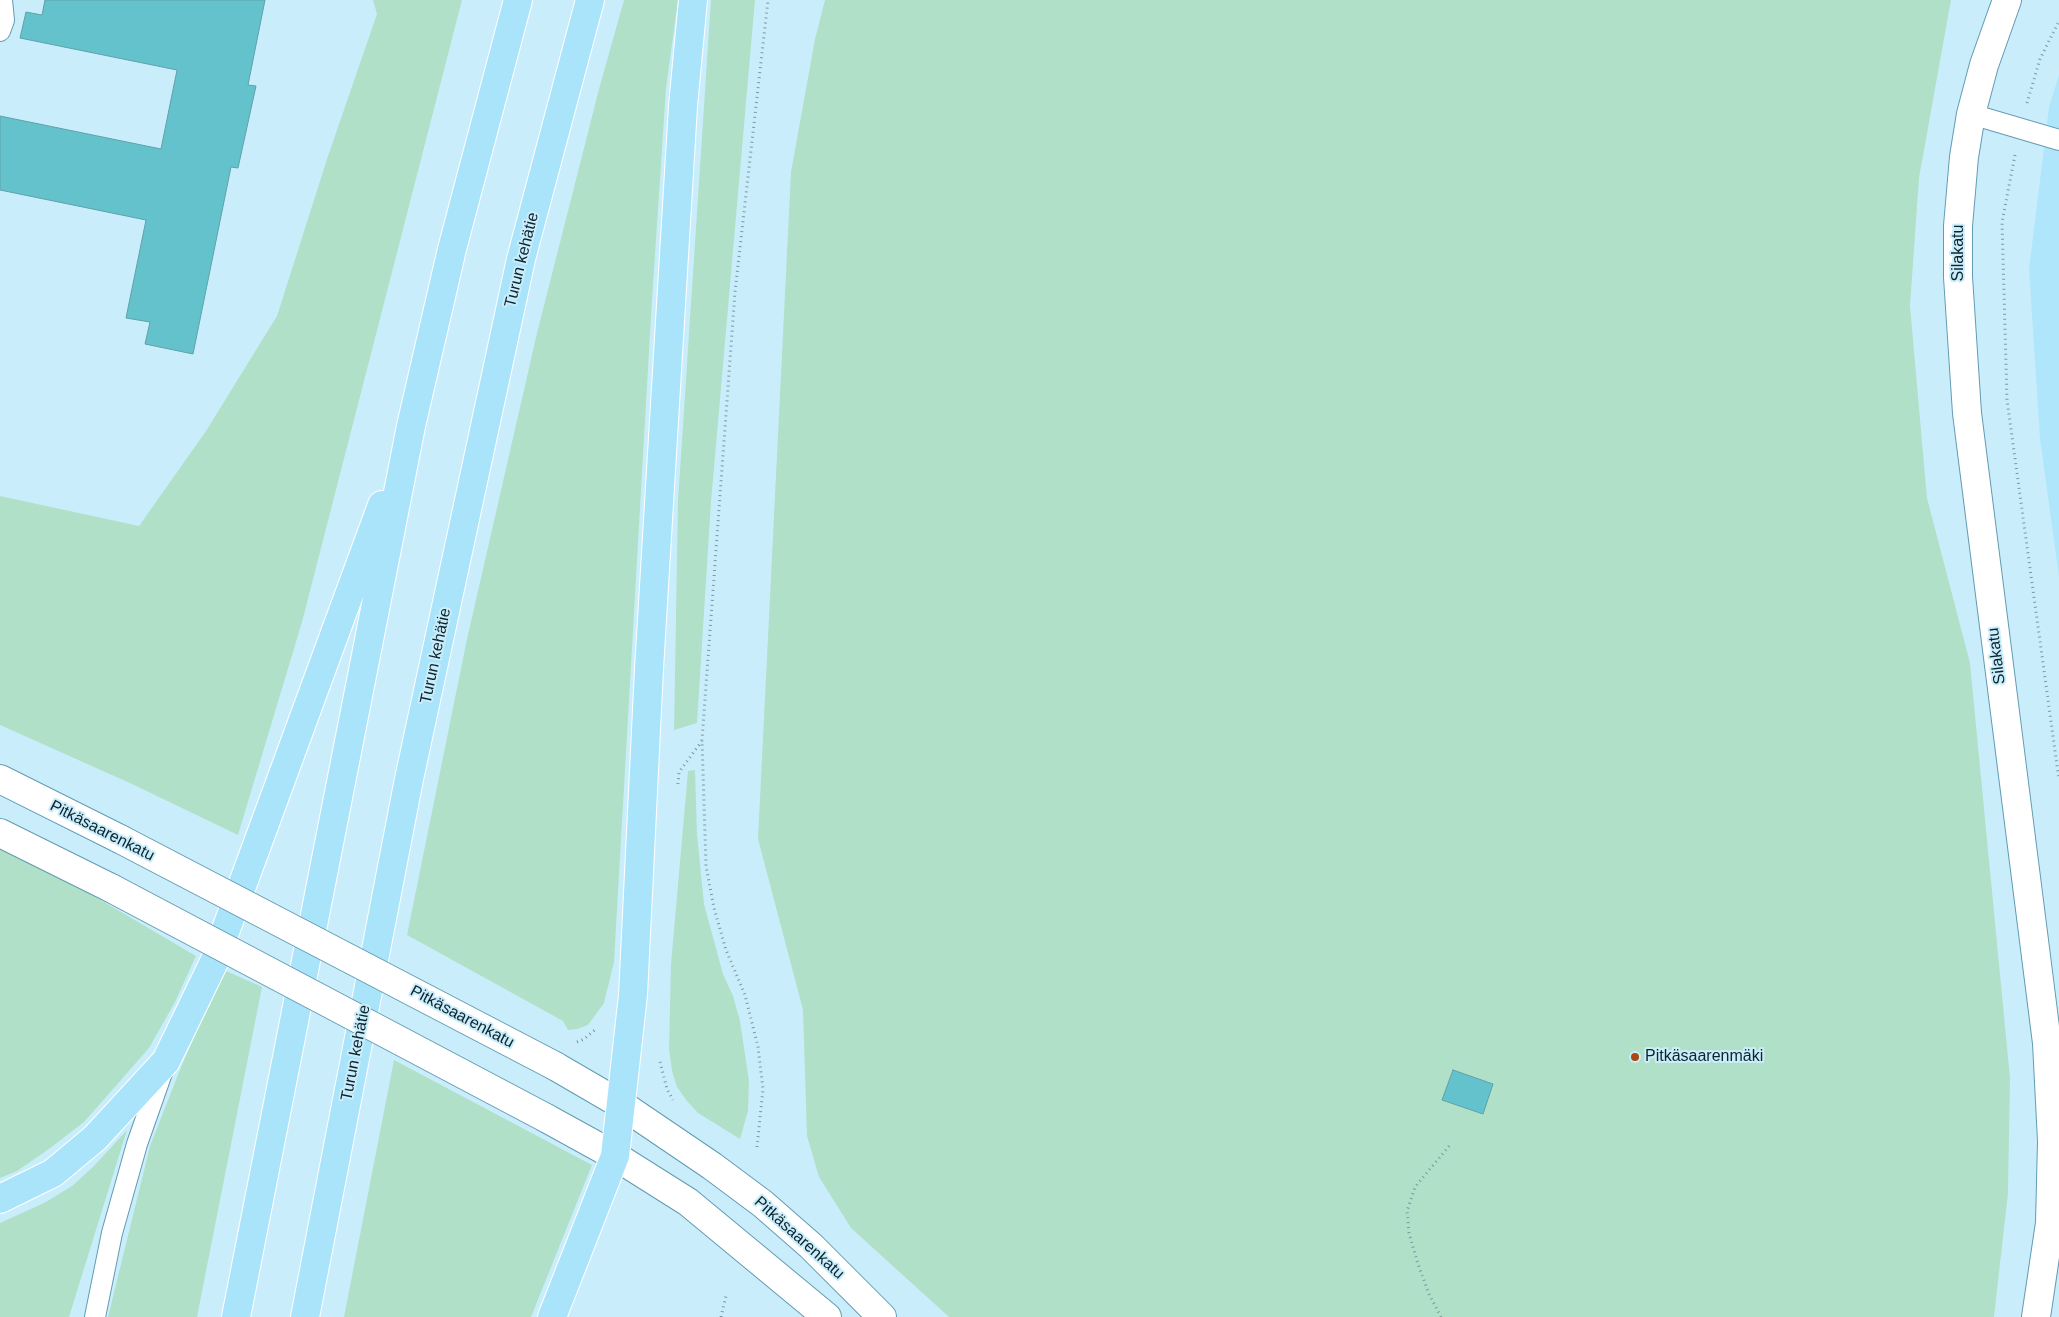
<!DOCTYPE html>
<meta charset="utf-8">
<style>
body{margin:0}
canvas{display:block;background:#caedfb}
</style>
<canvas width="2059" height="1317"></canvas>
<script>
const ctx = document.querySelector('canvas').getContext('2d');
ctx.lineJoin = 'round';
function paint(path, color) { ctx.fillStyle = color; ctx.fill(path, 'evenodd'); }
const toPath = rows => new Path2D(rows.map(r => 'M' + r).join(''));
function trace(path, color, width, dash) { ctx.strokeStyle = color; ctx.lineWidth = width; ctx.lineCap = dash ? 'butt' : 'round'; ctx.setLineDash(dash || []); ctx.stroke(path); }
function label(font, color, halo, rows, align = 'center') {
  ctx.font = font + ' Arial,sans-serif'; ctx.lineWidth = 4; ctx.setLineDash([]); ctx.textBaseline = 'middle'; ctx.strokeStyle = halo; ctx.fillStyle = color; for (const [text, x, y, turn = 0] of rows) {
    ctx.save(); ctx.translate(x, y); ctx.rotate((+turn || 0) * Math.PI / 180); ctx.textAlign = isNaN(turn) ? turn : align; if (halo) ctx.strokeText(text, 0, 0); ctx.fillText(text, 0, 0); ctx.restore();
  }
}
const built = toPath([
 [2059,75,2059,577,2040,439,2029,269,2049,107]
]);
const green = toPath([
 [373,0,462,0,302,622,238,835,132,784,0,725,0,496,139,526,206,431,277,316,328,156,377,14],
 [624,0,678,0,666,88,651,316,614,962,604,1003,588,1025,577,1029,568,1030,563,1021,407,935,467,639,537,333,599,89],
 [711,0,755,0,711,502,697,723,674,730,678,501],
 [825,0,1951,0,1919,178,1910,306,1927,498,1970,663,2010,1078,2008,1193,1994,1317,949,1317,851,1228,819,1177,807,1136,803,1010,758,839,791,172,815,39],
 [695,770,697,834,704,904,723,974,733,996,740,1021,749,1081,748,1111,740,1139,698,1113,687,1101,677,1087,672,1071,669,1049,671,964,688,771],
 [0,848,87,892,196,956,175,1002,149,1048,84,1122,49,1149,17,1171,0,1178],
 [224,970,262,987,197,1317,108,1317,150,1146,181,1067],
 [394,1060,592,1165,531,1317,344,1317],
 [127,1130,69,1317,0,1317,0,1223,46,1202,72,1186,93,1167]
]);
const building = toPath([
 [45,0,265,0,248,85,256,86,238,168,231,167,193,354,145,344,150,322,126,318,146,220,0,190,0,116,161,149,177,70,20,38,26,12,42,15,45,0],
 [1453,1070,1493,1084,1483,1114,1442,1100,1453,1070]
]);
const path = toPath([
 [2027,103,2040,59,2059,21],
 [2015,155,2002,222,2007,400,2059,780],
 [678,784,679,772,702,741],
 [577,1042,584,1039,596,1029],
 [660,1062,667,1089,673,1100],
 [757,1147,763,1089,758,1047,745,995,726,950,714,908,706,866,702,740,735,292,768,0],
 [721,1317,726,1296],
 [1441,1317,1429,1294,1418,1264,1409,1233,1407,1211,1415,1187,1450,1145]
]);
const service = toPath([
 [0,31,4,20,2,0],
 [1971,114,2059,140],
 [95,1317,112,1233,137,1144,163,1070]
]);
const tertiary = toPath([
 [2007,0,1984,65,1971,114,1964,157,1958,226,1958,277,1967,413,2047,1043,2052,1141,2050,1223,2036,1317],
 [0,779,120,839],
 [0,833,111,888],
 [555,1066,622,1105,712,1166,763,1204,811,1246,882,1317],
 [546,1118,615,1156,688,1202,827,1317]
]);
const trunk = toPath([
 [0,1199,53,1173,95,1138,166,1061,214,962,382,505],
 [236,1317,411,426,452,249,518,0],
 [305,1317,409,779,521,259,590,0],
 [552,1317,615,1156,633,995,649,669,683,106,693,0]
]);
const tertiaryBridge = toPath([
 [120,839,555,1066],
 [111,888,546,1118]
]);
const markers = [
 [1635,1057,5,"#ab4811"]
];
const streetNames = [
 ["Silakatu",1959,253,-90],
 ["Turun kehätie",522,260,-76],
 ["Turun kehätie",436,656,-78],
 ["Silakatu",1997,656,-97],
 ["Pitkäsaarenkatu",102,831,27],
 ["Pitkäsaarenkatu",462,1017,28],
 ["Turun kehätie",356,1053,-79],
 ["Pitkäsaarenkatu",799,1238,42]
];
const poiNames = [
 ["Pitkäsaarenmäki",1645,1057]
];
paint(built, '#b0e6fc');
paint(green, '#b1e0c9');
paint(building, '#64c2cc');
trace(building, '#5fa2a8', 1);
trace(service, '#629cb2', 22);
trace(tertiary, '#629cb2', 30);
trace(trunk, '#fff', 30);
trace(path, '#7998a4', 3, [1, 4]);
trace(service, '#fff', 20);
trace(tertiary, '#fff', 28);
trace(trunk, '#aae4fa', 28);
trace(tertiaryBridge, '#629cb2', 30, []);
trace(tertiaryBridge, '#fff', 28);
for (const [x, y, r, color] of markers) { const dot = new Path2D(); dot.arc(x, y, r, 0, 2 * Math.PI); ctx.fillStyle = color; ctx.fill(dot); trace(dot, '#caedfb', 2); }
label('16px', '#0c242d', '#caedfb', streetNames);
label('16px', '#0c242d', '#caedfb', poiNames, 'left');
</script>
